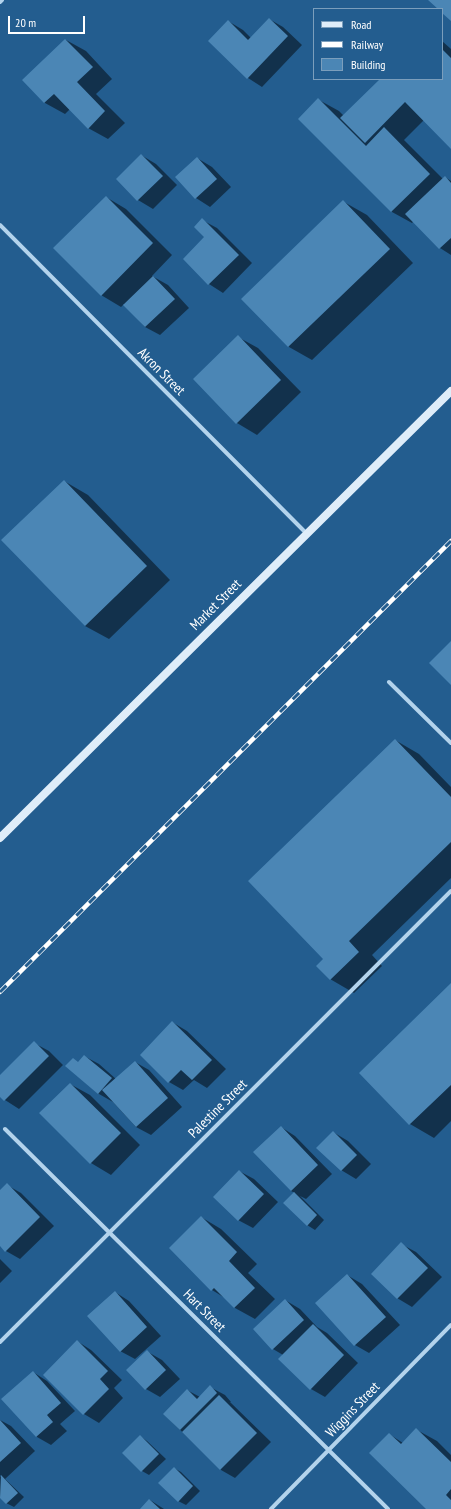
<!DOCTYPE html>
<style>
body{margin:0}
#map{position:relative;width:451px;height:1509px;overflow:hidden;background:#235d8f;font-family:"PT Sans Narrow",sans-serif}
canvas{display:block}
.legend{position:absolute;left:313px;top:8px;width:130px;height:72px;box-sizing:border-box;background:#235d8f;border:1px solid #7b9ebc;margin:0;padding:5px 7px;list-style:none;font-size:12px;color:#fff}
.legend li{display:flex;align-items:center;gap:8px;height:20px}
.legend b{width:20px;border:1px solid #7b9ebc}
.scale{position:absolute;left:8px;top:16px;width:77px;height:18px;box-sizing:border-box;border:2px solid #fff;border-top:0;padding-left:5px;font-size:12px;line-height:14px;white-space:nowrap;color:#fff;-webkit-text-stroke:3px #235d8f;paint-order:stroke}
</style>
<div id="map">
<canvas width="451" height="1509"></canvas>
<ul class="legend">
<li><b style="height:5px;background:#dfedf9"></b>Road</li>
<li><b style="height:5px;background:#fff"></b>Railway</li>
<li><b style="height:11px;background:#4b86b5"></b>Building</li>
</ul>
<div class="scale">20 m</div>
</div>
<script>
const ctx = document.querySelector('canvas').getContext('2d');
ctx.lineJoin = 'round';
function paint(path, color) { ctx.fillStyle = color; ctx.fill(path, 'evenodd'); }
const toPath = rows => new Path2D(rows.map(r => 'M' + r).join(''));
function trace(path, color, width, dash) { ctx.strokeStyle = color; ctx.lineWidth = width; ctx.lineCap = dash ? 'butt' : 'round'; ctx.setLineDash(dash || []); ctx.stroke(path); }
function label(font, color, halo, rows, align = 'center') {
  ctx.font = font + ' "PT Sans Narrow",sans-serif'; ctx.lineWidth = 3; ctx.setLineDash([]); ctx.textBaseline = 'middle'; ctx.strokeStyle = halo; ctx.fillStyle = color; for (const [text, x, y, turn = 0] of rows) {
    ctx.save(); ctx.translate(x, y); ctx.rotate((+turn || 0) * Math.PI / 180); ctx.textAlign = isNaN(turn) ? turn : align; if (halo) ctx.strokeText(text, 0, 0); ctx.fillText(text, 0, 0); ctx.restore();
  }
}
const shadow = toPath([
 [269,19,283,27,302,45,262,87,248,78,209,41,228,21,243,30,251,38],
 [66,40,86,51,112,79,96,94,125,123,108,139,88,128,70,109,65,114,45,103,23,80],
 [442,41,451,49,451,147,424,120,404,140,443,179,445,177,451,181,451,255,440,248,414,221,412,223,392,212,299,119,319,100,339,111,344,116,381,79,442,79],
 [141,155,156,164,177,185,153,209,138,200,117,179],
 [197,158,212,167,231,187,210,207,196,198],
 [106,197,126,209,172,255,152,276,168,285,189,308,160,335,145,327,124,304,121,307,101,295],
 [344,202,367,215,413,263,312,360,289,347,243,299],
 [202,220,217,228,252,263,223,293,209,284,184,259,206,237],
 [238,337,258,348,301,392,257,435,237,423],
 [64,481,88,495,170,580,109,639,85,626],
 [395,740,419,754,451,787,451,878,372,955,382,966,354,993,330,979,325,959],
 [451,985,451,1121,434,1138,410,1124,360,1073],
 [172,1022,187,1031,226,1069,207,1088,194,1080,183,1090,169,1082],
 [34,1043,49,1051,63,1065,19,1109,5,1100,0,1096,0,1077],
 [84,1056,99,1064,116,1079,135,1062,149,1070,182,1107,151,1135,136,1127,113,1102,99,1094,66,1066,79,1063],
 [70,1084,90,1095,140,1145,111,1175,91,1163],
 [281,1127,295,1136,332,1174,306,1199,300,1196,324,1220,315,1230,307,1225,285,1203,295,1193,291,1191],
 [333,1132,348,1141,371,1164,356,1179,341,1170],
 [239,1171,254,1179,278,1202,253,1228,238,1220],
 [7,1185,21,1193,54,1226,20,1259,6,1251,0,1245,0,1192],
 [201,1217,221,1229,257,1264,248,1273,275,1299,255,1319,235,1308,225,1298,212,1290,170,1248],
 [401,1244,416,1252,442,1277,412,1307,397,1298],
 [0,1259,12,1271,0,1283],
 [347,1275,362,1284,400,1325,369,1353,355,1345],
 [115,1292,129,1301,161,1336,135,1359,120,1351],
 [285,1300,300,1309,317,1327,327,1333,358,1363,325,1397,311,1389,283,1355,273,1349,254,1329],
 [77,1341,91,1350,122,1380,114,1388,123,1398,99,1423,84,1414,44,1375],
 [148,1352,162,1360,180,1379,160,1397,146,1389],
 [33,1372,47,1381,75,1411,60,1424,67,1431,51,1445,37,1437,2,1399],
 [210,1387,225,1395,231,1402,230,1402,271,1442,235,1478,221,1470,164,1414,187,1390,200,1397],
 [0,1420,11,1426,35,1451,5,1479,24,1497,14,1507,6,1503,0,1496,0,1477,1,1476,0,1475],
 [417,1430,437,1441,451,1455,451,1509,428,1509,389,1434,403,1443],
 [140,1436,147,1441,166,1459,149,1475,142,1471,124,1453],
 [174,1468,181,1472,200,1491,186,1505,178,1501],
 [150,1500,164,1509,141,1509]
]);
const building = toPath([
 [428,0,451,0,451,21,442,13,442,9,438,9],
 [269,18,288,36,247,79,208,41,228,20,248,40],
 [65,39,93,67,77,82,105,111,88,129,54,94,44,103,22,80],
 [442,49,451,58,451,149,405,102,365,143,340,118,380,79,442,79],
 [318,98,366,146,384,127,430,174,391,212,298,119],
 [141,154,163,176,137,201,116,179],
 [197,157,217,179,195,199,175,177],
 [445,176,451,183,451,238,439,249,405,214],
 [106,196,153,243,101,296,53,248],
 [343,200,390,249,288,347,241,299],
 [202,218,239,255,208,285,183,259,204,237,194,227],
 [153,276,175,299,145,327,123,305],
 [238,335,281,380,236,424,193,379],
 [64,480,147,566,85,626,1,540],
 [451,641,451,685,429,663],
 [395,739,451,797,451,842,349,941,359,952,330,980,316,966,323,959,248,881],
 [451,983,451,1085,409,1125,359,1073],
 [172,1021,212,1060,192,1080,181,1070,168,1083,140,1055],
 [34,1041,49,1056,4,1101,0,1097,0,1075],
 [84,1055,112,1078,98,1094,65,1066,73,1058,78,1062],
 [135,1061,168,1098,136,1127,102,1090],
 [70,1083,121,1133,90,1164,39,1113],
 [281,1126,318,1165,291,1191,253,1152],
 [333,1131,357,1155,341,1171,316,1148],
 [239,1170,264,1194,238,1221,213,1197],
 [7,1183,40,1217,5,1252,0,1246,0,1190],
 [294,1192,317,1215,307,1226,283,1203],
 [201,1216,237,1252,229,1261,255,1288,234,1308,214,1288,211,1291,169,1248],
 [401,1242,428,1268,397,1299,371,1274],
 [347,1274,386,1317,354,1346,315,1303],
 [115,1291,147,1327,120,1352,87,1316],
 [285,1299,304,1320,272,1350,253,1329],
 [313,1324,344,1355,310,1390,278,1359],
 [77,1340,108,1371,100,1379,109,1389,83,1415,43,1375],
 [147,1350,166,1370,145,1390,126,1370],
 [33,1371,61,1403,47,1415,53,1422,36,1437,1,1399],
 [210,1385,217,1393,180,1430,163,1414,187,1389,197,1399],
 [219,1395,257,1433,220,1470,182,1432],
 [0,1420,21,1443,0,1462],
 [416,1428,451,1462,451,1489,446,1495,451,1500,451,1509,426,1509,369,1453,389,1433,401,1444],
 [140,1435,159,1454,141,1472,122,1453],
 [174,1467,193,1486,178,1502,158,1483],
 [1,1475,18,1493,6,1504,0,1498],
 [149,1499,160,1509,140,1509]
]);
const street = toPath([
 [0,2,2,0],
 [0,225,307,534],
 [389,682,451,743],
 [5,1129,388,1509],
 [0,1342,451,891],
 [271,1509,451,1325]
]);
const secondary = toPath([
 [0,838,451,391]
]);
const rail = toPath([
 [0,992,451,541]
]);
const streetNames = [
 ["Akron Street",161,372,45],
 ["Market Street",216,605,-45],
 ["Palestine Street",218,1109,-45],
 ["Hart Street",204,1311,45],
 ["Wiggins Street",353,1410,-46]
];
paint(shadow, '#0007');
paint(building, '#4b86b5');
trace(street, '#b3d3ec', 4);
trace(secondary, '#dfedf9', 8);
trace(rail, '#fff', 4.5);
trace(rail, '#235d8f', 3, [9]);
label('14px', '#fff', '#235d8f', streetNames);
</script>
